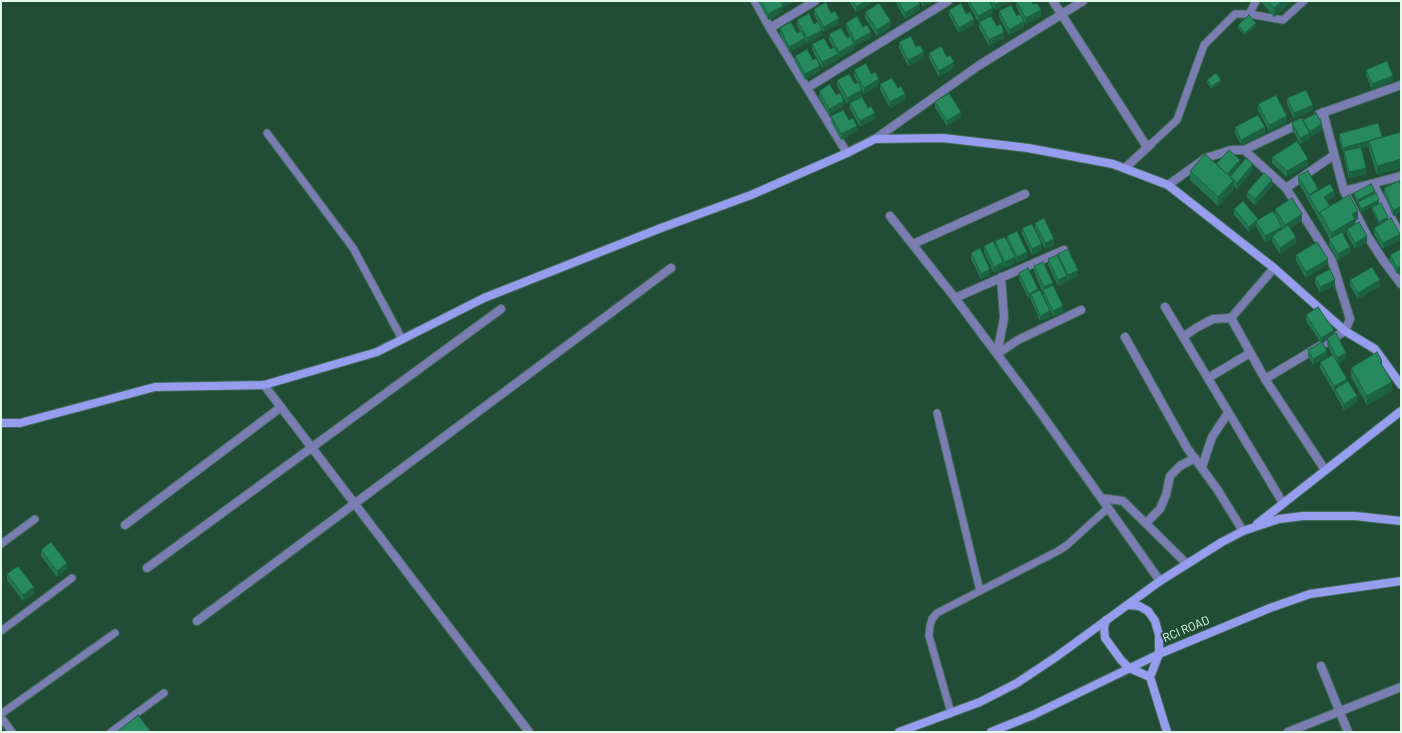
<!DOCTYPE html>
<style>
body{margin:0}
#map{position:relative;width:1402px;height:733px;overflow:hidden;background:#214d37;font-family:Barlow,sans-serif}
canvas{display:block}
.frame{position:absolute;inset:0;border:2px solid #e2faec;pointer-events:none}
</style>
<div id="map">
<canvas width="1402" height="733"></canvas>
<div class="frame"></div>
</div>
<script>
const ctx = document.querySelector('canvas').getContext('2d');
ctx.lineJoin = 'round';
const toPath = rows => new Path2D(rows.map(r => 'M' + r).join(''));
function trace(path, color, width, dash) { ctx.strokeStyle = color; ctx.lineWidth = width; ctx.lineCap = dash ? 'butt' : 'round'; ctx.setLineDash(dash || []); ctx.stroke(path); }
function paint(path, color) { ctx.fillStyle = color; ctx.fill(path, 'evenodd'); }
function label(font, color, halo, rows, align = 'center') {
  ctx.font = font + ' Barlow,sans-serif'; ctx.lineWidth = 4; ctx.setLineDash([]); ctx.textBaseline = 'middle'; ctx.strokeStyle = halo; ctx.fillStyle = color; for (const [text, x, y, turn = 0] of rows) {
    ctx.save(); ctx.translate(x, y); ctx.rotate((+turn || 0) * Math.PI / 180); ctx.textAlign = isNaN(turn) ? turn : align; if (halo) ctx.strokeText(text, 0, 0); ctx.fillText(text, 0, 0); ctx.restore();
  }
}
const lane = toPath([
 [1249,14,1256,1],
 [267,133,353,248,402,339],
 [1151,144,1177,120,1204,45,1235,14,1249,14,1283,20,1304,1],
 [937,413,980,591],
 [1,544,35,519],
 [1,631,72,578],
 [951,713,929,636,930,626,932,619,937,613,1058,551,1067,545,1108,508],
 [1,714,115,633],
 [1,717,12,732],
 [111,732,164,693]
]);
const street = toPath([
 [755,1,770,28,847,153],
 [1053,1,1147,147],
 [770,28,815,1],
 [807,88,948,1],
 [1323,112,1344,191,1368,237,1383,260,1401,284],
 [1319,114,1401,85],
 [875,139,978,66,1083,1],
 [1244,150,1301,123],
 [1125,168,1151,144],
 [1373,184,1401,236],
 [1168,185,1206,158,1231,150,1244,150,1286,188,1332,261,1350,319,1345,331,1265,379],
 [1286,188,1334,155],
 [1344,191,1401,176],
 [890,216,955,298,1035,405,1160,581],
 [913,244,1025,194],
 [1274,268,1231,318,1265,379,1325,470],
 [955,298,1064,250],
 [1165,307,1283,503],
 [1125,337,1187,448,1217,489,1243,531],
 [1183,337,1196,328,1213,319,1231,318],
 [997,354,1018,340,1081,310],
 [997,354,1004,318,1001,277],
 [1208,378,1250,353],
 [264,385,529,732],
 [1202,467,1212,437,1228,413],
 [1101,498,1123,501,1187,564],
 [1146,523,1160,509,1166,495,1170,476,1180,466,1195,458],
 [125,525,281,407],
 [147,568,501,309],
 [197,621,671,268],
 [1321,666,1348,732],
 [1288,732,1401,687]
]);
const secondary = toPath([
 [1,423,20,423,155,387,264,385,377,352,484,298,661,228,751,195,847,153,875,139,943,138,1028,148,1113,164,1168,185,1274,268,1345,331,1375,349,1401,385],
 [1257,524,1401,411],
 [1128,605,1139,606,1148,611,1155,621,1159,635,1159,654,1150,677,1167,732],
 [1106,620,1104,627,1105,638,1121,660,1129,668,1150,677],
 [899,732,980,702,1017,683,1056,657,1160,581,1222,542,1243,531,1279,519,1303,516,1355,516,1401,521],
 [991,732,1033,715,1159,654,1270,608,1310,594,1401,581]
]);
const wall = toPath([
 [758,1,795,1,783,7,783,12,768,20],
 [849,1,871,1,871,4,856,12],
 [895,1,918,1,920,10,905,19],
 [920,1,934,1,923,7],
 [968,1,985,1,993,14,978,22,968,4],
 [990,1,1010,1,1010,2,995,10],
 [1016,1,1032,1,1041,16,1026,24,1024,21,1024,27,1009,35,999,17,999,11,1017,16,1020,14,1016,6],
 [1262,1,1292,1,1274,17,1262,3],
 [814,9,831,13,839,24,824,32,822,30,822,35,807,44,805,40,805,44,789,52,780,34,780,28,797,33,800,31,797,26,797,20,814,24,818,22,814,15],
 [949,10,966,14,974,25,959,33,949,15],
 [865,12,891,27,877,36,865,18],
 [979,22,997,26,1004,38,989,46,979,28],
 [846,23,863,27,871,38,855,46,854,45,854,50,839,58,838,55,838,60,822,68,812,50,812,44,830,49,833,47,829,40,829,34,847,38,850,36,846,28],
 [1238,25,1256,26,1245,35,1238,28],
 [899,42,916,47,924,58,908,66,899,48],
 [929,53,947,57,954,68,939,77,929,58],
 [795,56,813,60,820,71,805,80,795,62],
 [854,70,871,74,879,85,864,94,862,91,862,96,847,104,837,86,837,80,855,84,858,83,854,76],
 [1366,70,1393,81,1372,90,1366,75],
 [1207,80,1221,82,1212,89,1207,83],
 [880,84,898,88,905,100,890,108,880,90],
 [819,91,836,95,844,106,829,115,819,97],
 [1287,98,1313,110,1294,119,1287,104],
 [935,102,961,117,947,126,935,108],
 [850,103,868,108,875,119,860,127,850,109],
 [1258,104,1287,122,1269,131,1258,110],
 [831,116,849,120,857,131,841,140,831,122],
 [1303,120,1322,130,1310,137,1310,139,1300,144,1292,129,1292,123,1303,122],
 [1378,123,1377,175,1369,149,1369,146,1361,149,1366,174,1349,178,1344,157,1344,154,1339,140,1339,134],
 [1235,127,1265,133,1241,145,1235,133],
 [1272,157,1308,165,1287,177,1272,163],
 [1216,164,1240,165,1253,170,1237,189,1234,186,1234,189,1218,206,1190,180,1190,171],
 [1298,176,1318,190,1334,197,1327,201,1330,206,1358,219,1355,221,1355,225,1367,242,1355,249,1347,235,1347,232,1343,235,1350,253,1338,260,1329,245,1330,239,1298,182],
 [1401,185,1401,212,1393,216,1384,193,1384,188],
 [1272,186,1255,205,1247,198,1247,192],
 [1354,193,1375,194,1379,203,1361,212,1358,205,1358,203,1357,203,1354,196],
 [1372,207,1388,220,1400,240,1383,249,1374,234,1374,228,1383,223,1379,224,1372,210],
 [1234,209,1258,220,1275,213,1275,209,1302,220,1290,228,1296,243,1280,254,1272,242,1272,239,1265,242,1256,226,1249,232,1234,215],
 [1035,223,1054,245,1045,249,1035,228],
 [1022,228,1042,250,1032,255,1022,234],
 [1007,236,1027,258,1017,262,1007,242],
 [995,241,1015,263,1005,268,1003,264,1003,268,994,273,984,252,984,246,995,245],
 [1401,249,1397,274,1390,261,1390,255],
 [971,253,990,275,981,279,971,259],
 [1058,254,1078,276,1068,281,1067,279,1067,282,1058,286,1048,265,1048,259,1058,256],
 [1296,255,1328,264,1306,278,1296,261],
 [1034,266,1053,286,1063,312,1053,316,1043,296,1043,293,1034,272],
 [1019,273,1038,291,1050,317,1040,321,1031,300,1031,299,1029,299,1019,279],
 [1315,277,1335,285,1320,293,1315,283],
 [1350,280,1380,286,1358,299,1350,286],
 [1306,315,1334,335,1346,359,1338,363,1357,402,1344,410,1335,394,1335,391,1334,392,1320,368,1320,362,1332,355,1327,344,1327,340,1323,343,1327,356,1313,365,1308,356,1308,350,1321,343,1306,321],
 [1382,366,1392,391,1367,405,1351,377,1351,368],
 [41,550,67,569,57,577,41,556],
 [7,574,34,593,23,601,7,580]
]);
const shadedWall = toPath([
 [784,1,795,1,783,7,783,12,768,20,768,14,783,6,783,2],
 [866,1,871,1,871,4,856,12,856,7],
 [923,1,934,1,923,7],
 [1002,1,1010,1,1010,2,995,10,995,5],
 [1060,1,1067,1,1060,5],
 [1282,1,1292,1,1274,17,1274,8],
 [920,4,920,10,905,19,905,13],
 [993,8,993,14,978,22,978,16],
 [1041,10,1041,16,1026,24,1026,18],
 [839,18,839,24,824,32,824,27],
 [974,19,974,25,959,33,959,28],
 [891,21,891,27,877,36,877,30],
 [1024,21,1024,27,1009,35,1009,30],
 [1256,23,1256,26,1245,35,1245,33],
 [822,30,822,35,807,44,807,38],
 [871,32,871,38,855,46,855,41],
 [1004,32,1004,38,989,46,989,40],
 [805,38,805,44,789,52,789,47],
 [854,44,854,50,839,58,839,52],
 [924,52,924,58,908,66,908,60],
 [838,54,838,60,822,68,822,62],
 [954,62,954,68,939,77,939,71],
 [820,66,820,71,805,80,805,74],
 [1393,76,1393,81,1372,90,1372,84],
 [879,79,879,85,864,94,864,88],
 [1221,80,1221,82,1212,89,1212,86],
 [862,90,862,96,847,104,847,98],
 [905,94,905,100,890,108,890,102],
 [844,101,844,106,829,115,829,109],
 [1313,105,1313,110,1294,119,1294,113],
 [961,112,961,117,947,126,947,121],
 [875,113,875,119,860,127,860,121],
 [1287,116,1287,122,1269,131,1269,125],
 [1322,124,1322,130,1310,137,1310,131],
 [857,126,857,131,841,140,841,134],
 [1265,127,1265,133,1241,145,1241,140],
 [1310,133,1310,139,1300,144,1300,138],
 [1369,141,1369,146,1344,154,1344,151,1343,154,1343,148],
 [1308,159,1308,165,1287,177,1287,171],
 [1401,159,1401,168,1377,175,1377,166],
 [1240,160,1240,166,1227,180,1227,174],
 [1253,164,1253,170,1237,189,1237,183],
 [1366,168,1366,174,1349,178,1349,172],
 [1234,180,1234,189,1218,206,1218,197],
 [1272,180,1272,186,1255,205,1255,199],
 [1318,189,1318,195,1309,196,1309,195],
 [1334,191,1334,197,1324,203,1324,197],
 [1375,191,1375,194,1357,203,1357,200],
 [1379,200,1379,203,1361,212,1361,209],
 [1401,207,1401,212,1393,216,1393,210],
 [1358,211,1358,219,1355,221,1355,228,1347,229,1347,232,1331,241,1331,233,1352,214],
 [1302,214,1302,220,1285,231,1285,225],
 [1388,217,1388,220,1379,224,1379,222],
 [1258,219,1258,224,1256,221,1256,226,1249,232,1249,227],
 [1282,227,1282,233,1272,236,1272,239,1265,242,1265,236],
 [1400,234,1400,240,1383,249,1383,243],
 [1367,236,1367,242,1355,249,1355,243],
 [1296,237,1296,243,1280,254,1280,248],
 [1054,239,1054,245,1045,249,1045,243],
 [1042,244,1042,250,1032,255,1032,249],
 [1350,247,1350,253,1338,260,1338,254],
 [1027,252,1027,258,1017,262,1017,257],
 [1015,257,1015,263,1005,268,1005,262],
 [1328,259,1328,264,1306,278,1306,272],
 [1003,262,1003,268,994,273,994,267],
 [1401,266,1401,272,1397,274,1397,268],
 [990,269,990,275,981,279,981,274],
 [1078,270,1078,276,1068,281,1068,275],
 [1067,276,1067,282,1058,286,1058,280],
 [1335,280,1335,285,1320,293,1320,287],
 [1380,280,1380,286,1358,299,1358,293],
 [1053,283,1053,289,1044,290,1044,287],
 [1038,289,1038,295,1031,294,1031,299,1029,299,1029,294],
 [1063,306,1063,312,1053,316,1053,311],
 [1050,311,1050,317,1040,321,1040,316],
 [1334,330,1334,335,1327,338,1327,340,1321,344,1321,338],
 [1327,351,1327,356,1313,365,1313,359],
 [1346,353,1346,359,1337,364,1337,358],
 [1382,361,1382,369,1380,362],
 [1347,379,1347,384,1335,389,1335,391,1334,392,1334,386],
 [1392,382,1392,391,1367,405,1367,396],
 [1357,396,1357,402,1344,410,1344,404],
 [67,563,67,569,57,577,57,571],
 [34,587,34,593,23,601,23,595]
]);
const building = toPath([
 [761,1,780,1,783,6,768,14,761,1],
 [853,1,866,1,856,7,853,1],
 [898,1,918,1,920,4,905,13,898,1],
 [969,1,985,1,985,2,989,1,993,8,978,16,969,1],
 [993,1,1002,1,995,5,993,1],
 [1016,1,1032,1,1033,4,1037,3,1041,10,1026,18,1016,1],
 [1268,1,1282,1,1274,8,1268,1],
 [826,2,831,13,835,11,839,18,824,27,814,9,826,2],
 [879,3,891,21,877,30,865,12,879,3],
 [961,3,966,14,970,12,974,19,959,28,949,10,961,3],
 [1011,5,1017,16,1020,14,1024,21,1009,30,999,11,1011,5],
 [809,13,814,24,818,22,822,30,807,38,797,20,809,13],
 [1249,15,1256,23,1245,33,1238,25,1249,15],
 [857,16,863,27,867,25,871,32,855,41,846,23,857,16],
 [991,16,997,26,1001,24,1004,32,989,40,979,22,991,16],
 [791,22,797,33,801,31,805,38,789,47,780,28,791,22],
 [841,28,847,38,850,36,854,44,839,52,829,34,841,28],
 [911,36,916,47,920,45,924,52,908,60,899,42,911,36],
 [824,38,830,49,834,47,838,54,822,62,812,44,824,38],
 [941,46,947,57,950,55,954,62,939,71,929,53,941,46],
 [807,49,813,60,816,58,820,66,805,74,795,56,807,49],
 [1387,61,1393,76,1372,84,1366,70,1387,61],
 [866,63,871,74,875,72,879,79,864,88,854,70,866,63],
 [1216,73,1221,80,1212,86,1207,80,1216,73],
 [849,74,855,84,858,82,862,90,847,98,837,80,849,74],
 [892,78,898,88,901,86,905,94,890,102,880,84,892,78],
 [830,84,836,95,840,93,844,101,829,109,819,91,830,84],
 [1306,90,1313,105,1294,113,1287,98,1306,90],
 [949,93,961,112,947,121,935,102,949,93],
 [1276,95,1287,116,1269,125,1258,104,1276,95],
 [862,97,868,108,871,106,875,113,860,121,850,103,862,97],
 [843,110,849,120,853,118,857,126,841,134,831,116,843,110],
 [1316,113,1322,124,1310,131,1303,120,1316,113],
 [1258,115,1265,127,1241,140,1235,127,1258,115],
 [1301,118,1310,133,1300,138,1292,123,1301,118],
 [1378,123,1382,137,1343,148,1339,134,1378,123],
 [1401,132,1401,159,1377,166,1369,141,1401,132],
 [1297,141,1308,159,1287,171,1272,157,1297,141],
 [1361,147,1366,168,1349,172,1344,151,1361,147],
 [1229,150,1240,160,1227,174,1216,164,1229,150],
 [1205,154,1234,180,1218,197,1190,171,1205,154],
 [1246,158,1253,164,1237,183,1230,177,1246,158],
 [1308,171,1318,189,1309,195,1298,176,1308,171],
 [1264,173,1272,180,1255,199,1247,192,1264,173],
 [1399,181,1401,185,1401,207,1393,210,1384,188,1399,181],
 [1330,184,1334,191,1324,197,1330,206,1320,212,1319,214,1309,196,1330,184],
 [1371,184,1375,191,1357,200,1354,193,1371,184],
 [1376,193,1379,200,1361,209,1358,202,1376,193],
 [1349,195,1358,211,1352,214,1355,219,1331,233,1320,212,1349,195],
 [1292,198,1302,214,1285,225,1275,209,1292,198],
 [1243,201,1258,219,1249,227,1234,209,1243,201],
 [1381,203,1388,217,1379,222,1372,207,1381,203],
 [1273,211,1282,227,1265,236,1256,221,1273,211],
 [1044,218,1054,239,1045,243,1035,223,1044,218],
 [1391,218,1400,234,1383,243,1374,228,1391,218],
 [1359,222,1367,236,1355,243,1347,229,1359,222],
 [1032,224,1042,244,1032,249,1022,228,1032,224],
 [1288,225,1296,237,1280,248,1272,236,1288,225],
 [1017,231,1027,252,1017,257,1007,236,1017,231],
 [1342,232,1350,247,1338,254,1329,239,1342,232],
 [1005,237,1015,257,1005,262,995,241,1005,237],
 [993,241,1003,262,994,267,984,246,993,241],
 [1317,242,1328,259,1306,272,1296,255,1317,242],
 [980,248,990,269,981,274,971,253,980,248],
 [1068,249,1078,270,1068,275,1058,254,1068,249],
 [1401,249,1401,266,1397,268,1390,255,1401,249],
 [1057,255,1067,276,1058,280,1048,259,1057,255],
 [1043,262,1053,283,1044,287,1034,266,1043,262],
 [1372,267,1380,280,1358,293,1350,280,1372,267],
 [1028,268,1038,289,1029,294,1019,273,1028,268],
 [1330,269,1335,280,1320,287,1315,277,1330,269],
 [1053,285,1063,306,1053,311,1043,290,1053,285],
 [1040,290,1050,311,1040,316,1031,294,1040,290],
 [1318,307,1334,330,1321,338,1306,315,1318,307],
 [1336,333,1346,353,1337,358,1327,338,1336,333],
 [1322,342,1327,351,1313,359,1308,350,1322,342],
 [1377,352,1382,361,1380,362,1392,382,1367,396,1351,368,1377,352],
 [1333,355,1347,379,1334,386,1320,362,1333,355],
 [1348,381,1357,396,1344,404,1335,389,1348,381],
 [51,542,67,563,57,571,41,550,51,542],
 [18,566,34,587,23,595,7,574,18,566],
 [138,715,151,732,117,732,128,723,138,715]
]);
const streetNames = [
 ["RCI ROAD",1186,629,-23]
];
trace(lane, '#446c58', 9);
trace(street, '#446c58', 10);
trace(secondary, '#446c58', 10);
trace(lane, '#797db1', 7);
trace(street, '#797db1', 8);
trace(secondary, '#979dee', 8);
paint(wall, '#227752');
paint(shadedWall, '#1b6142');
paint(building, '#278a5f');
trace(building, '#1b6142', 1);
label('12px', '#e2faec', '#214d37', streetNames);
</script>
